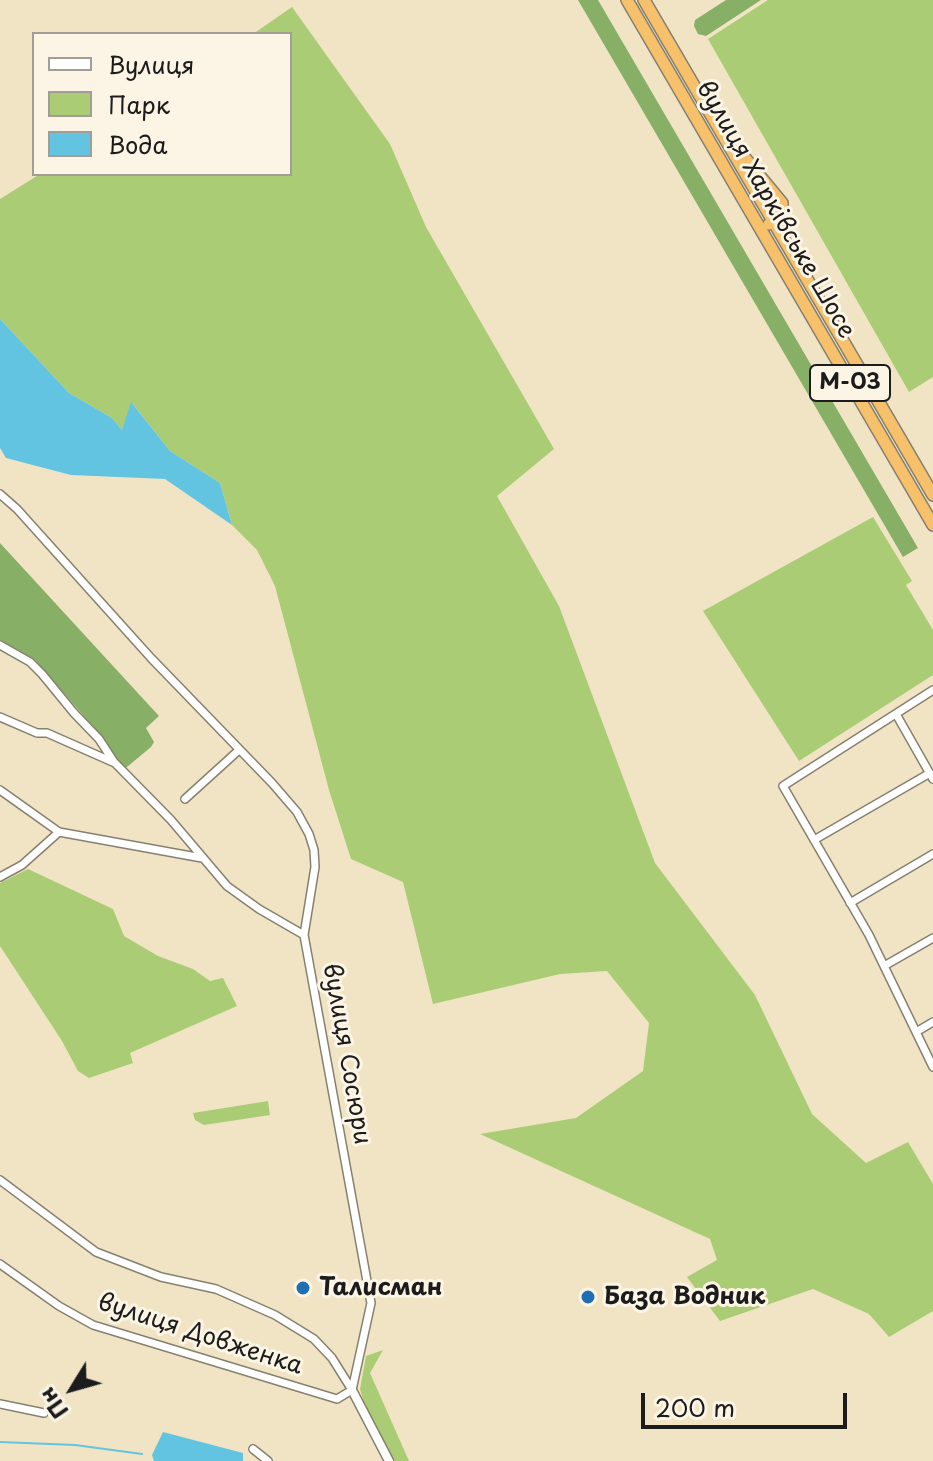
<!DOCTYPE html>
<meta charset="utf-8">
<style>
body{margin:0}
#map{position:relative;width:933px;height:1461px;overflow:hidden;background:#f1e4c5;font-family:"Playpen Sans",sans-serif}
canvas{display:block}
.legend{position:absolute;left:32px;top:32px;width:260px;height:144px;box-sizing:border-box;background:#fcf5e5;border:2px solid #a29e95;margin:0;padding:10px 14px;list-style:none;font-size:24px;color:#1c1c1c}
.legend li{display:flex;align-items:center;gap:16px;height:40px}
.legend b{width:40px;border:2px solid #a29e95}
.north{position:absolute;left:32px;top:1349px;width:80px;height:80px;-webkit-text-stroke:6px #fcf5e5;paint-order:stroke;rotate:233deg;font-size:22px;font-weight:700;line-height:32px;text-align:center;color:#1c1c1c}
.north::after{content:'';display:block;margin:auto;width:28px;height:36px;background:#1c1c1c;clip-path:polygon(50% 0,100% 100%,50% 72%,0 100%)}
.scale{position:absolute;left:641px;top:1393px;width:206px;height:36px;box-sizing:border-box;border:4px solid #1c1c1c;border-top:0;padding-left:10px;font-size:24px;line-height:28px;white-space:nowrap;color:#1c1c1c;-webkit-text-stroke:6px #fcf5e5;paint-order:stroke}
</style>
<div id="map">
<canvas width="933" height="1461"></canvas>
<ul class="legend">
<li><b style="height:10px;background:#fff"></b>Вулиця</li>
<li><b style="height:22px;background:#aacc75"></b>Парк</li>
<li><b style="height:22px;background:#62c4e0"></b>Вода</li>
</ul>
<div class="north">Пн</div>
<div class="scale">200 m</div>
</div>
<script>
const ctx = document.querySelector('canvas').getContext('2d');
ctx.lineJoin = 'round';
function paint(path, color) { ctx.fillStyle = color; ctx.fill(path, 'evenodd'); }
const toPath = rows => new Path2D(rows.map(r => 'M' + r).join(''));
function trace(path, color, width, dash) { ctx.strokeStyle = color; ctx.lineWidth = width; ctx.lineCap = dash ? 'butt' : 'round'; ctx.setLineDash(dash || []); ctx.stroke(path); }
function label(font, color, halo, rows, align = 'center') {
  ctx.font = font + ' "Playpen Sans",sans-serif'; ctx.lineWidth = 6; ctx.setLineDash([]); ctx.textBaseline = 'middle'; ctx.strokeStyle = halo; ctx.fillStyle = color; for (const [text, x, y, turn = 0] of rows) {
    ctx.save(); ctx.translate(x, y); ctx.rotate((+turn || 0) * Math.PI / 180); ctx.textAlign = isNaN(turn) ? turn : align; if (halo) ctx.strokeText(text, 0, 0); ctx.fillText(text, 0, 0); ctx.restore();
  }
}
const green = toPath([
 [768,0,933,0,933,377,909,392,708,39],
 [292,7,390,144,426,227,554,449,497,496,559,606,655,863,755,995,812,1114,866,1163,908,1142,933,1184,933,1311,889,1337,869,1314,813,1289,720,1321,687,1277,717,1260,710,1239,480,1134,576,1118,643,1071,649,1023,607,971,560,974,433,1004,403,882,351,859,329,790,275,586,257,550,232,525,220,483,170,451,132,403,122,430,112,418,69,393,0,319,0,199,40,174,290,174,290,34,253,34],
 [873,517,912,581,906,585,933,630,933,675,799,761,703,611],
 [28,869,113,909,124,936,158,956,193,969,210,981,223,978,237,1006,130,1053,133,1063,89,1078,78,1071,62,1041,0,946,0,883],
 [268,1101,270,1115,204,1125,195,1120,193,1113],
 [383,1350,370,1373,409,1461,395,1461,364,1403,360,1389,366,1356]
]);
const forest = toPath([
 [578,0,598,0,918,548,903,557],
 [726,0,761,0,706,36,698,34,694,26,695,20],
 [0,543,159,716,146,728,154,742,151,747,127,767,123,768,115,760,104,739,34,659,0,640]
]);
const water = toPath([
 [0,319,69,393,112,418,122,430,131,402,170,451,220,483,232,525,165,479,71,475,6,458,0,448],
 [163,1432,243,1453,243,1461,154,1461,152,1455]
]);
const stream = toPath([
 [0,1442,75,1445,142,1454]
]);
const minor = toPath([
 [0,494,17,509,151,658,272,783,297,812,309,834,314,850,315,867,304,935,371,1303,352,1390],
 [0,645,30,662,42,674,74,713,99,739,114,762],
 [933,690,783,786,869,935,933,1067],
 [896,714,933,779],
 [0,717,37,733,47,733,115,763,171,820,227,886,259,909,304,935],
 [0,790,59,832,202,858],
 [185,799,239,750],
 [814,840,930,773],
 [0,877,22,865,59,832],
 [850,903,933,854],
 [884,966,933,938],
 [916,1032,933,1022],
 [0,1180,96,1252,161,1277,216,1289,275,1315,314,1339,332,1358,352,1390],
 [0,1264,59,1306,93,1325,337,1399,352,1390],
 [0,1404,44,1413],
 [253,1449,268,1461]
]);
const tertiary = toPath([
 [352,1390,389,1461]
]);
const trunk = toPath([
 [627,0,933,525],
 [644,0,933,495],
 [740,152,782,203,782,214,769,224]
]);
const markers = [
 [303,1288,8,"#1f6fb2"],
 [588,1297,8,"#1f6fb2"]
];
const shields = [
 [850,383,80]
];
const shieldNames = [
 ["М-03",850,383]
];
const streetNames = [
 ["вулиця Харківське Шосе",775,210,60],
 ["вулиця Сосюри",346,1054,80],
 ["вулиця Довженка",200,1335,18]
];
const poiNames = [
 ["Талисман",319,1288],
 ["База Водник",604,1297]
];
paint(green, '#aacc75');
paint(forest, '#87b066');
paint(water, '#62c4e0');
trace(stream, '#62c4e0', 2);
trace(minor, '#868070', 10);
trace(tertiary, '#868070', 11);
trace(trunk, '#868070', 14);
trace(minor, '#fff', 7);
trace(tertiary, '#fff', 8);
trace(trunk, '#f7c06b', 11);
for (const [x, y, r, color] of markers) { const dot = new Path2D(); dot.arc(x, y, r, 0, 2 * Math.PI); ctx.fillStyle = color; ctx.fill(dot); trace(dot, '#fcf5e5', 3); }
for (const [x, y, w] of shields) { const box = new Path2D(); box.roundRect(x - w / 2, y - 18, w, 36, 6); ctx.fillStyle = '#fcf5e5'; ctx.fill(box); trace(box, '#1c1c1c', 2); }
label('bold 22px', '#1c1c1c', null, shieldNames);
label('24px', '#1c1c1c', '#fcf5e5', streetNames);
label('bold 24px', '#1c1c1c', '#fcf5e5', poiNames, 'left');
</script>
